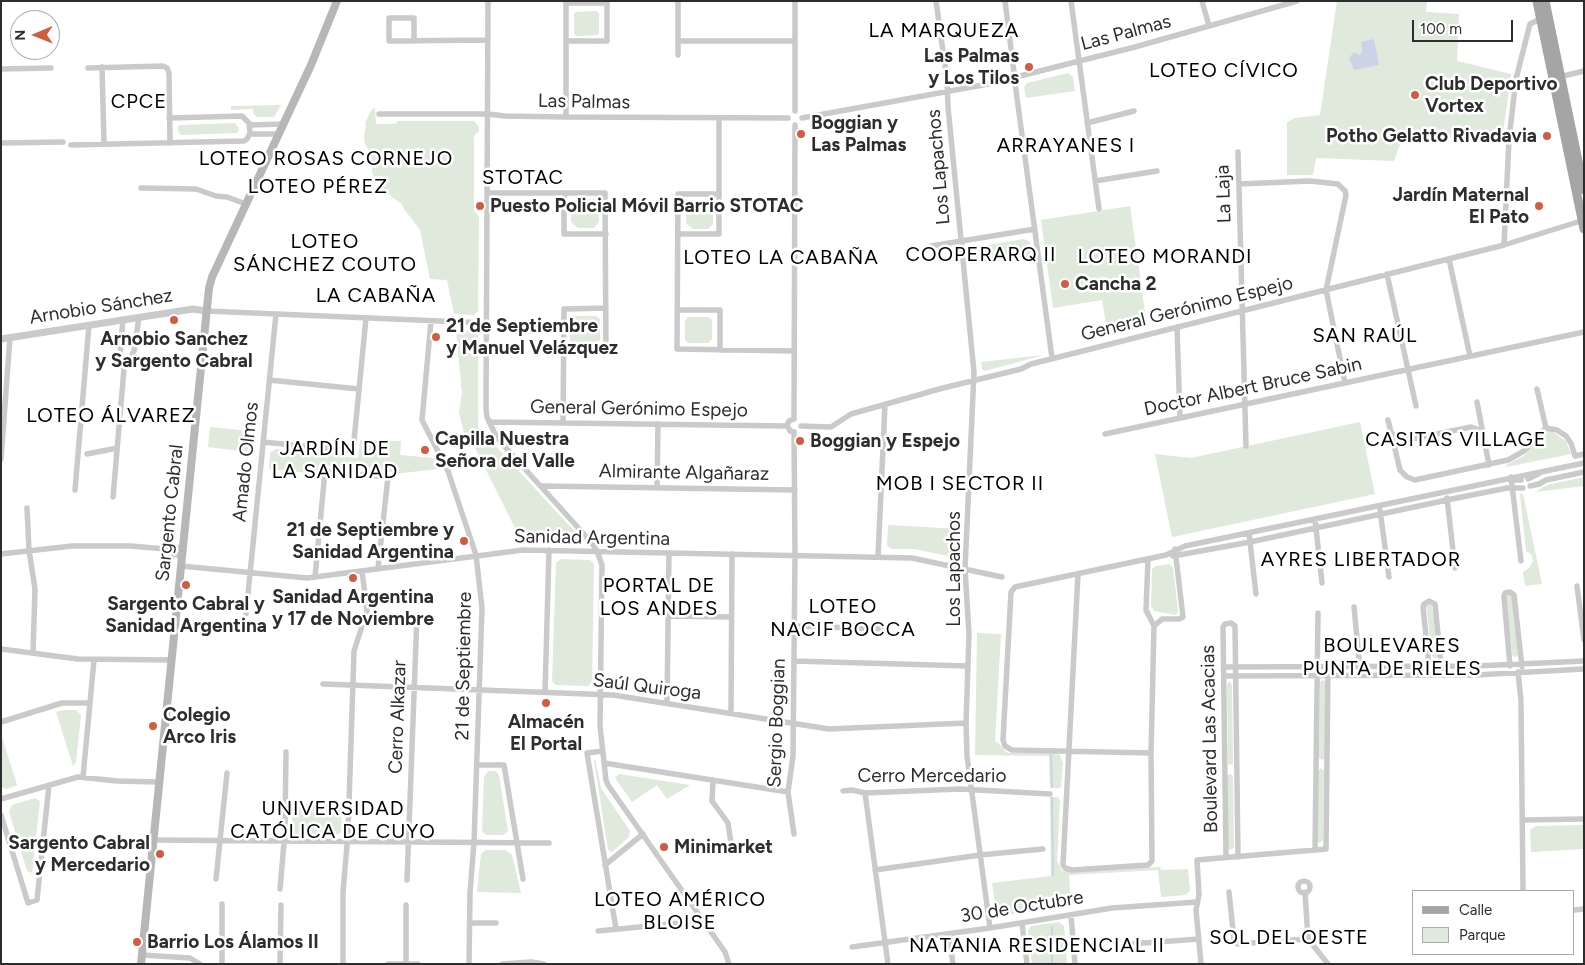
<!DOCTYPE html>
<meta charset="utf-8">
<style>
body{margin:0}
#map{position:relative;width:1585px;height:965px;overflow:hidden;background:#fff;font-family:Figtree,sans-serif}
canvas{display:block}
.frame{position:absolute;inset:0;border:2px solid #2d2d2d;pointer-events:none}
.legend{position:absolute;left:1412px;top:890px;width:162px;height:65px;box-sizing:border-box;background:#fff;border:1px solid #ababab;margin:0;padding:6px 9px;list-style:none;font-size:15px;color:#2d2d2d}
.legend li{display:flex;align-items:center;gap:10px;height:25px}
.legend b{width:25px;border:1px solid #ababab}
.north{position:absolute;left:10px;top:10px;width:50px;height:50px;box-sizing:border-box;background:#fff;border:1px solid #ababab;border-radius:50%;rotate:269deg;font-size:14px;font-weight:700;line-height:20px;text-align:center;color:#2d2d2d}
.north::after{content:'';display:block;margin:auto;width:18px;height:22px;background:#d05c42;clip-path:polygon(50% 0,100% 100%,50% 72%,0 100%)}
.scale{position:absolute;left:1412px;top:20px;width:101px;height:22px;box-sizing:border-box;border:2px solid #2d2d2d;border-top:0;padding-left:6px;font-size:15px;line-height:18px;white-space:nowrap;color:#2d2d2d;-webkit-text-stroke:4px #fff;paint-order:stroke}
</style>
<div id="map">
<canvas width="1585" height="965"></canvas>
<div class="frame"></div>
<ul class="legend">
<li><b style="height:6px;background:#a5a5a5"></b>Calle</li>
<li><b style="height:14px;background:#dfe9dc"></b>Parque</li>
</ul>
<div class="north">N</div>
<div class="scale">100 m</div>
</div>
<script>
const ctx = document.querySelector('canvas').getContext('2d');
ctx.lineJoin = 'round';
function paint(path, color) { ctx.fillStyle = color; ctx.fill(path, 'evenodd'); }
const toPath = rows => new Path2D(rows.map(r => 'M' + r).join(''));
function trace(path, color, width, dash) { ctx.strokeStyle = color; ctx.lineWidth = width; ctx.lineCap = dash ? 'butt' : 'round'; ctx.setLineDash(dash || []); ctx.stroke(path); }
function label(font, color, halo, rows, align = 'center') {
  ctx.font = font + ' Figtree,sans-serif'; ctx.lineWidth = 5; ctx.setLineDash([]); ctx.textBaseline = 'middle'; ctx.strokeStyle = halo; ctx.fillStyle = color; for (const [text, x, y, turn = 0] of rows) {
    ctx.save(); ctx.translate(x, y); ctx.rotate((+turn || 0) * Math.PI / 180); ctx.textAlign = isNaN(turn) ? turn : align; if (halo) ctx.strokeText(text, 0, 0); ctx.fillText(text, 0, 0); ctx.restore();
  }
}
const green = toPath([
 [1337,1,1427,1,1426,12,1459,14,1457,61,1511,74,1502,141,1403,136,1394,161,1316,158,1313,175,1287,175,1287,122,1295,118,1320,115],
 [597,11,599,14,599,33,598,35,576,36,574,33,574,14,576,12],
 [1068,73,1073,77,1075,91,1026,98,1024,87,1027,83],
 [281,105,274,117,257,117,253,113,253,109,231,110,231,106],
 [375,107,376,124,395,124,398,121,474,121,479,127,479,131,474,136,474,211,479,216,478,311,474,315,454,314,447,280,430,279,420,230,404,209,402,204,393,198,376,180,372,173,371,154,365,144,364,136,366,125,365,124,370,112],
 [235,123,239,128,238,132,236,133,181,135,178,131,178,126,181,125],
 [596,199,598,202,599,222,594,228,578,228,571,222,571,205,576,200],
 [690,200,710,200,713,204,713,224,708,229,693,229,686,223,686,204],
 [1130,206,1147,326,1108,336,1102,300,1053,308,1041,220],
 [1024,239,1030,242,1032,257,972,264,971,253,975,247],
 [576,316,596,316,600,319,600,340,595,344,574,345,570,342,570,322],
 [688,317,708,317,712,320,712,339,708,343,688,343,685,340,685,321],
 [456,331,475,332,478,335,478,427,579,536,577,541,521,540,473,444,467,433,464,433,459,413,462,393],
 [1044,355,985,371,982,369,981,362],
 [1360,422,1375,494,1172,537,1155,454,1191,458],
 [210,427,250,431,248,452,208,447],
 [1549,431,1553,432,1566,441,1571,454,1506,467,1507,464,1524,456,1544,433],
 [360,440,401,441,400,455,433,458,437,469,395,474,395,472,320,465,319,474,269,469,270,453,276,449,358,458],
 [1584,477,1584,486,1535,492,1547,485],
 [1520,494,1523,494,1542,584,1525,586,1523,572,1529,568,1533,561,1531,554,1526,551],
 [888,525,959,529,957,554,953,557,914,549,891,549,887,545],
 [561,559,590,560,594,564,592,682,588,686,556,685,552,681,556,563],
 [1169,564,1173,567,1178,610,1177,614,1176,615,1154,611,1151,606,1152,569,1156,566],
 [1509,595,1512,597,1518,655,1515,657,1512,655,1506,597],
 [1429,604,1432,606,1438,656,1435,659,1432,656,1426,605],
 [977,633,1001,634,995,741,998,743,1005,751,1008,753,1056,753,1060,755,1063,763,1061,787,1059,788,1050,788,1049,756,975,755],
 [1322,680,1325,681,1325,758,1322,760,1319,758,1320,682],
 [1230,681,1232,685,1233,764,1230,765,1228,763,1227,684],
 [64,710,76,710,81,715,76,762,73,766,56,712],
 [1,734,17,785,6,789,1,787],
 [595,758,601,788,630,831,629,837,612,852,608,850,594,760],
 [1321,768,1324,771,1323,840,1320,843,1317,842,1318,771],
 [488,771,496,771,499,775,508,831,503,835,486,835,482,831,484,777],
 [619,774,690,785,667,799,657,785,632,802,615,778],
 [1230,774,1233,776,1234,848,1230,850,1228,848,1227,776],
 [1050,797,1057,797,1060,800,1057,861,1062,871,1160,867,1161,870,1188,869,1190,891,1186,895,1161,897,1158,870,1069,875,1071,906,1001,916,996,912,992,883,1051,876],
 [35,798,40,801,32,873,27,871,9,812,12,805],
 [292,804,342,805,341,832,339,834,296,834,292,831],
 [1584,825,1584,849,1531,852,1530,830,1536,826],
 [485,850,505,850,512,855,521,893,477,892,481,854],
 [1059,922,1064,926,1067,964,1032,964,1028,931,1031,926]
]);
const water = toPath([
 [1374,39,1379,65,1354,70,1349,58,1354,52,1359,55,1362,52,1361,42]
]);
const stream = toPath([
 [1051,755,1052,787],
 [1052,798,1053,875],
 [1052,927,1052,964]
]);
const minor = toPath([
 [488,1,486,409,487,417,497,438,592,543,597,551,602,565,600,726,606,780,608,785,725,952,729,964],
 [678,1,678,55],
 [936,1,947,80,948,107,974,372,965,569,969,634,966,723,967,756,990,928],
 [1005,1,1014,72],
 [1071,1,1099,209],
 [1202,1,1209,26],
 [414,41,414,18,389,18,389,41,488,40],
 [566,41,607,41,607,1],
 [678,41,795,41],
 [102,67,104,144],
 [88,68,163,66,167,68,169,73,170,143],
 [1,69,51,68],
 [1020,76,1135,47,1297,1],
 [1559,77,1584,71],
 [1015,83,1052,358],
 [795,111,795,1],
 [379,114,488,114,505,116,566,117,788,118],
 [566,117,566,3,607,3],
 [802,118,983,85,1009,79],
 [1087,123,1134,111],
 [249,125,284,124],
 [250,134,279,134],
 [1,143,63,142],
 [71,145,244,141,247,139,250,133,249,123,242,116,169,118],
 [1238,152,1246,446],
 [1095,181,1157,171],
 [1239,184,1310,181,1338,184,1345,191,1346,195,1326,290,1345,383],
 [141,188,196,189,216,196,227,197,246,204],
 [488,193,605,193,606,351,564,351],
 [564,193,564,234,606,234],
 [719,194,678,194,677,349,794,351],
 [678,234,719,234,719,118],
 [1504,245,1509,139,1516,79,1530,24,1540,19],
 [931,246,1035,229],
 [1449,259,1470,356],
 [1387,274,1416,406],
 [678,310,720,310,720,350],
 [206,311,487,323],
 [123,319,120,355,124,369],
 [431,321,422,420,448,471,476,555,482,608,474,842,470,893,469,964],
 [1177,327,1180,418],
 [269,380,359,389],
 [1537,389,1546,428],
 [1477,402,1489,465],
 [794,419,795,125],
 [794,419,789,421,787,425,790,431,794,432],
 [1388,420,1400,470,1407,477,1415,480,1508,460,1524,451,1546,428,1557,430,1566,436,1571,443,1575,456,1584,454],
 [489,422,787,426],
 [563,423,564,309,606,308],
 [801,426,831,427,851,414,943,388,1021,369,1031,364,1504,245,1584,220],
 [794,432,795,555,793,756,788,792,794,834],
 [1391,433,1399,437,1412,439,1471,427,1477,429,1484,436],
 [1105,434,1584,332],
 [263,442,353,451,366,318],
 [87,454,117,448],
 [1,459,10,337],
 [1511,477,1521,561],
 [1528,479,1540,473],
 [1510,480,1521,480],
 [542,486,795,490],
 [1530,486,1539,484,1546,480,1584,472],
 [657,488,658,424],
 [75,490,89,325],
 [113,497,124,369,134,351,139,317],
 [1447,498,1455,568],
 [27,508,29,550,35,589,33,653],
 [1380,510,1389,577],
 [1315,519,1322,583],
 [1249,533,1256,594],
 [165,549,171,554,182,556],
 [1,554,72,546,131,546,165,549,172,547,183,548],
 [1173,556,1250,542,1447,500,1507,488,1523,488],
 [878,557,885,404],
 [1148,559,1146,610,1154,626],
 [181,566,307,578,523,550,912,558,1002,577],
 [1078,574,1063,865,1065,868,1072,870,1148,865,1152,861,1151,753,1154,626,1162,619,1179,619,1183,617,1175,549],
 [315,577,325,471,388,477,378,568],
 [1577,586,1584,640],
 [1354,607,1360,669],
 [246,614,276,314],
 [668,616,731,617],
 [795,626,885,629],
 [1,649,78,659,171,660],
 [794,661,968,666],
 [1510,666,1504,597,1505,593,1510,592,1514,595,1522,667],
 [1224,667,1476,666,1584,661],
 [1518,672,1521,701],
 [1430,675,1423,607,1424,604,1429,601,1435,604,1442,675],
 [1224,676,1476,675,1584,669],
 [323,684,613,695,829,729,966,723],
 [545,692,549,550],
 [667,703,669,553],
 [1521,704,1523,891],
 [731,713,732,554],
 [1,722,62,703,90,703],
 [603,751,587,753,616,929],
 [1151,753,1012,750,1005,746,1003,740,1011,592,1015,587,1166,555,1185,546,1584,463],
 [604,763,788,792],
 [477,765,504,765,523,879],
 [83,777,94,660],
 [713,780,712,801,728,823,731,843],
 [843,791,852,790,865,793,960,789,1050,794],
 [865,793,888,964],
 [1,799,78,777,117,781,159,782],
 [1,815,28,903,37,900,49,785],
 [1522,820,1584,819],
 [153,840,549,843],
 [1315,850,1318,613],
 [1226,857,1223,627,1225,624,1231,623,1235,626,1238,857],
 [605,865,643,834],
 [875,870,980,855,1043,849],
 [216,879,227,773],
 [407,880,417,615],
 '1298 887a6 6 0 1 1 12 0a6 6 0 1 1-12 0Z',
 [280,889,285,831,286,752],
 [1229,892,1234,940,1237,944,1308,939],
 [1305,892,1308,939,1328,964],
 [1574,910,1584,909],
 [1071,915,1075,964],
 [470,923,496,923],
 [1022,923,1027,964],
 [598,931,702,921],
 [949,934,953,964],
 [1130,944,1199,939],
 [852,947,990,928,1112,908,1197,902],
 [142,955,190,958,200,964],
 [222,964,222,904],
 [280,964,281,905],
 [343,964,343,892,348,833,354,651,367,611,362,571],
 [388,964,418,964],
 [406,964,406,905],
 [502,964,531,962,544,964],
 [1201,964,1196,910,1199,895,1197,860,1326,849,1328,666]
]);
const tertiary = toPath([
 [1,339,193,309,206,311]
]);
const secondary = toPath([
 [141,964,209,288,212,277,311,65,337,1]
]);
const primary = toPath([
 [1537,1,1584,229],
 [1545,1,1584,190]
]);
const markers = [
 [1029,67,5,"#d05c42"],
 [1415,95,5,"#d05c42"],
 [801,134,5,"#d05c42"],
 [1547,136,5,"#d05c42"],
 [480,206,5,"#d05c42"],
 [1539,206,5,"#d05c42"],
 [1065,284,5,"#d05c42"],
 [174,320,5,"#d05c42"],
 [436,337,5,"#d05c42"],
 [800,441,5,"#d05c42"],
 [425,450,5,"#d05c42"],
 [464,541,5,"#d05c42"],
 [353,578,5,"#d05c42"],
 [186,585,5,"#d05c42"],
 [546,703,5,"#d05c42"],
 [153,726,5,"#d05c42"],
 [664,847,5,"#d05c42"],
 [160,854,5,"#d05c42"],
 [137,942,5,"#d05c42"]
];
const streetNames = [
 ["Las Palmas",1126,33,-15],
 ["Las Palmas",584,102,1],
 ["Los Lapachos",939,167,-95],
 ["La Laja",1224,194,-92],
 ["Arnobio Sánchez",101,307,-9],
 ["General Gerónimo Espejo",1187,309,-14],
 ["Doctor Albert Bruce Sabin",1253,387,-12],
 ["General Gerónimo Espejo",639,409,1],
 ["Amado Olmos",246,462,-84],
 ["Almirante Algañaraz",684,473,1],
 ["Sargento Cabral",170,513,-84],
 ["Sanidad Argentina",592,538,1],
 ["Los Lapachos",954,569,-90],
 ["21 de Septiembre",464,666,-89],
 ["Saúl Quiroga",647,687,7],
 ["Cerro Alkazar",398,717,-88],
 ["Sergio Boggian",777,723,-88],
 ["Boulevard Las Acacias",1210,739,-91],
 ["Cerro Mercedario",932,776],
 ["30 de Octubre",1022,907,-9]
];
const poiNames = [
 ["Las Palmas",1019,56,"right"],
 ["y Los Tilos",1019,78,"right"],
 ["Club Deportivo",1425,84],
 ["Vortex",1425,106],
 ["Boggian y",811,123],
 ["Las Palmas",811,145],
 ["Potho Gelatto Rivadavia",1537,136,"right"],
 ["Jardín Maternal",1529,195,"right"],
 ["El Pato",1529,217,"right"],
 ["Puesto Policial Móvil Barrio STOTAC",490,206],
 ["Cancha 2",1075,284],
 ["21 de Septiembre",446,326],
 ["y Manuel Velázquez",446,348],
 ["Arnobio Sanchez",174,339,"center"],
 ["y Sargento Cabral",174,361,"center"],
 ["Capilla Nuestra",435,439],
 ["Señora del Valle",435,461],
 ["Boggian y Espejo",810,441],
 ["21 de Septiembre y",454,530,"right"],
 ["Sanidad Argentina",454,552,"right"],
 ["Sanidad Argentina",353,597,"center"],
 ["y 17 de Noviembre",353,619,"center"],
 ["Sargento Cabral y",186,604,"center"],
 ["Sanidad Argentina",186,626,"center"],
 ["Colegio",163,715],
 ["Arco Iris",163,737],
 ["Almacén",546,722,"center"],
 ["El Portal",546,744,"center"],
 ["Sargento Cabral",150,843,"right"],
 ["y Mercedario",150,865,"right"],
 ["Minimarket",674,847],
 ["Barrio Los Álamos II",147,942]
];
const neighbourhoodNames = [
 ["LA MARQUEZA",944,31],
 ["LOTEO CÍVICO",1224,71],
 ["CPCE",139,102],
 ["ARRAYANES I",1066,146],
 ["LOTEO ROSAS CORNEJO",326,159],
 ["STOTAC",523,178],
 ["LOTEO PÉREZ",318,187],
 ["LOTEO",325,242],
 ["SÁNCHEZ COUTO",325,265],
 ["COOPERARQ II",981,255],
 ["LOTEO MORANDI",1165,257],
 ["LOTEO LA CABAÑA",781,258],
 ["LA CABAÑA",376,296],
 ["SAN RAÚL",1365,336],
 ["LOTEO ÁLVAREZ",111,416],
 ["CASITAS VILLAGE",1456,440],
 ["JARDÍN DE",335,449],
 ["LA SANIDAD",335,472],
 ["MOB I SECTOR II",960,484],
 ["AYRES LIBERTADOR",1361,560],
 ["PORTAL DE",659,586],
 ["LOS ANDES",659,609],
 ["LOTEO",843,607],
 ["NACIF BOCCA",843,630],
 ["BOULEVARES",1392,646],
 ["PUNTA DE RIELES",1392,669],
 ["UNIVERSIDAD",333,809],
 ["CATÓLICA DE CUYO",333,832],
 ["LOTEO AMÉRICO",680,900],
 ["BLOISE",680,923],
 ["SOL DEL OESTE",1289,938],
 ["NATANIA RESIDENCIAL II",1037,946]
];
paint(green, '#dfe9dc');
paint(water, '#cad4e6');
trace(stream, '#cad4e6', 2);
trace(minor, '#cacaca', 5.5);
trace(tertiary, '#cacaca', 7);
trace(secondary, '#b7b7b7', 8);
trace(primary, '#a5a5a5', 9);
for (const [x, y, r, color] of markers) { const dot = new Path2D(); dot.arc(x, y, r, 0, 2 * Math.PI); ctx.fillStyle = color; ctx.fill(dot); trace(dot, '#fff', 2); }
label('19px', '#2d2d2d', '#fff', streetNames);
label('bold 19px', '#2d2d2d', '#fff', poiNames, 'left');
ctx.letterSpacing = '1px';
label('20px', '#000', '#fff', neighbourhoodNames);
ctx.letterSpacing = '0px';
</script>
